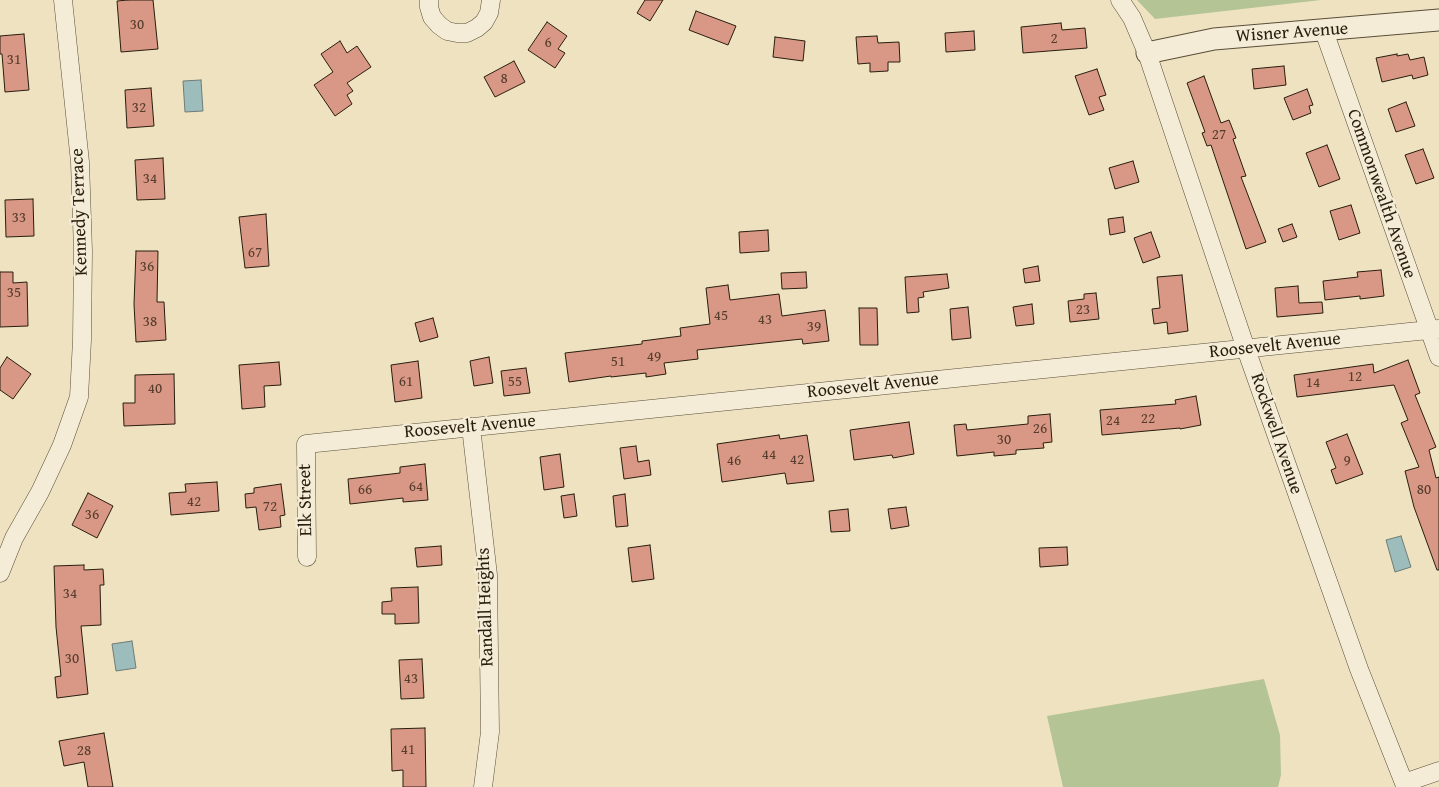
<!DOCTYPE html>
<style>
body{margin:0}
canvas{display:block;background:#eee2c0}
</style>
<canvas width="1439" height="787"></canvas>
<script>
const ctx = document.querySelector('canvas').getContext('2d');
ctx.lineJoin = 'round';
function paint(path, color) { ctx.fillStyle = color; ctx.fill(path, 'evenodd'); }
const toPath = rows => new Path2D(rows.map(r => 'M' + r).join(''));
function trace(path, color, width, dash) { ctx.strokeStyle = color; ctx.lineWidth = width; ctx.lineCap = dash ? 'butt' : 'round'; ctx.setLineDash(dash || []); ctx.stroke(path); }
function label(font, color, halo, rows, align = 'center') {
  ctx.font = font + ' "Gentium Book Plus",serif'; ctx.lineWidth = 4.5; ctx.setLineDash([]); ctx.textBaseline = 'middle'; ctx.strokeStyle = halo; ctx.fillStyle = color; for (const [text, x, y, turn = 0] of rows) {
    ctx.save(); ctx.translate(x, y); ctx.rotate((+turn || 0) * Math.PI / 180); ctx.textAlign = isNaN(turn) ? turn : align; if (halo) ctx.strokeText(text, 0, 0); ctx.fillText(text, 0, 0); ctx.restore();
  }
}
const green = toPath([
 [1137,0,1321,0,1155,19],
 [1264,679,1280,735,1281,775,1278,787,1063,787,1047,716]
]);
const water = toPath([
 [201,80,203,111,185,112,183,81,201,80],
 [1401,536,1411,567,1395,572,1386,540,1401,536],
 [132,641,136,668,116,671,112,644,132,641]
]);
const building = toPath([
 [128,0,153,0,158,49,121,52,117,1,128,0],
 [645,0,663,0,650,21,637,13,645,0],
 [696,11,736,26,728,45,689,30,696,11],
 [547,22,567,36,558,49,565,53,555,68,528,50,547,22],
 [1061,23,1062,30,1085,28,1087,48,1023,53,1021,27,1061,23],
 [974,31,975,50,946,52,945,33,974,31],
 [24,34,29,90,5,92,2,54,0,54,0,36,24,34],
 [877,36,878,43,899,42,900,62,888,62,888,71,870,72,870,63,858,64,856,37,877,36],
 [775,37,805,41,803,61,773,57,775,37],
 [340,41,347,53,357,46,371,67,347,83,353,91,347,95,352,104,335,116,314,85,333,72,321,54,340,41],
 [1397,54,1397,56,1408,54,1410,60,1424,57,1428,75,1413,79,1412,75,1382,82,1376,58,1397,54],
 [514,61,525,82,495,97,484,77,514,61],
 [1284,66,1286,85,1254,89,1252,69,1284,66],
 [1097,69,1106,95,1099,97,1104,110,1089,115,1075,76,1097,69],
 [1204,76,1221,123,1229,120,1231,125,1236,138,1233,139,1246,176,1241,177,1266,242,1246,249,1211,145,1207,146,1202,133,1205,132,1187,83,1204,76],
 [151,88,154,126,127,128,125,90,151,88],
 [1307,89,1313,105,1309,106,1311,113,1293,120,1284,98,1307,89],
 [1406,102,1415,126,1396,132,1388,109,1406,102],
 [1327,145,1340,179,1319,187,1306,153,1327,145],
 [1423,149,1434,178,1416,184,1405,155,1423,149],
 [163,158,165,199,137,200,135,160,163,158],
 [1133,161,1139,182,1115,189,1109,168,1133,161],
 [33,199,34,236,6,237,5,200,33,199],
 [1351,205,1360,233,1339,240,1330,211,1351,205],
 [266,214,269,266,245,268,239,217,266,214],
 [1123,217,1125,232,1110,235,1108,219,1123,217],
 [1292,224,1297,237,1283,242,1278,229,1292,224],
 [768,230,769,251,740,253,739,232,768,230],
 [1151,232,1160,257,1143,263,1134,238,1151,232],
 [136,251,158,251,157,302,164,302,166,340,136,342,134,304,136,251],
 [1038,266,1040,281,1025,283,1023,269,1038,266],
 [1381,270,1384,296,1360,299,1360,296,1325,300,1323,281,1358,277,1357,272,1381,270],
 [0,272,13,272,13,283,27,282,28,326,0,327,0,272],
 [806,272,807,288,782,289,781,273,806,272],
 [947,274,949,288,923,292,924,297,918,298,919,312,907,313,905,277,947,274],
 [1182,275,1188,331,1168,334,1167,322,1154,324,1152,309,1160,308,1157,277,1182,275],
 [728,285,730,300,779,294,782,316,825,310,829,341,803,344,802,339,697,350,698,359,664,363,666,374,646,377,646,373,611,377,611,376,569,382,565,353,642,344,642,341,681,336,680,328,710,324,706,288,728,285],
 [1298,286,1299,303,1322,302,1323,313,1277,317,1275,288,1298,286],
 [1096,293,1099,319,1070,322,1068,301,1084,299,1084,294,1096,293],
 [1032,304,1034,324,1016,326,1013,307,1032,304],
 [968,307,971,338,952,340,950,309,968,307],
 [859,308,877,308,878,345,860,345,859,308],
 [433,318,438,337,420,342,415,323,433,318],
 [7,357,31,374,13,399,0,390,0,368,7,357],
 [489,357,493,383,474,386,470,361,489,357],
 [1408,360,1420,393,1415,395,1436,447,1429,450,1436,478,1439,477,1439,570,1437,570,1414,507,1405,471,1419,467,1401,423,1408,420,1394,385,1297,397,1294,375,1373,364,1374,373,1408,360],
 [418,361,422,398,395,402,391,365,418,361],
 [279,362,281,385,264,386,265,407,242,409,239,365,279,362],
 [526,368,530,393,504,396,501,371,526,368],
 [174,374,175,424,124,426,123,403,135,403,135,375,174,374],
 [1196,396,1201,425,1180,429,1180,428,1102,435,1100,410,1176,404,1175,400,1196,396],
 [1050,414,1052,442,1043,443,1044,448,1016,450,1016,454,994,456,994,452,957,456,954,425,966,424,967,430,1028,424,1028,416,1050,414],
 [909,422,914,454,893,458,892,455,854,460,850,430,909,422],
 [1347,434,1363,474,1336,484,1331,470,1336,468,1326,442,1347,434],
 [779,435,780,439,807,435,814,481,787,484,785,473,722,482,717,444,779,435],
 [636,446,638,462,649,460,651,475,624,479,620,448,636,446],
 [560,454,564,487,544,490,540,457,560,454],
 [425,464,428,500,403,502,403,498,350,504,348,479,400,473,400,467,425,464],
 [217,482,219,511,171,515,169,493,186,492,185,484,217,482],
 [281,484,285,515,280,516,281,527,259,530,256,507,246,508,245,494,254,493,254,488,281,484],
 [88,493,113,506,97,538,72,525,88,493],
 [574,494,577,516,564,518,561,496,574,494],
 [625,494,628,526,616,527,613,496,625,494],
 [906,507,909,526,891,529,888,509,906,507],
 [848,509,850,531,831,532,829,511,848,509],
 [650,545,654,579,632,582,628,548,650,545],
 [441,546,442,565,417,567,415,548,441,546],
 [1067,547,1068,565,1040,567,1039,548,1067,547],
 [84,565,84,570,103,569,104,585,100,585,101,625,81,626,88,694,57,698,55,677,61,676,56,627,54,566,84,565],
 [418,587,419,623,395,624,395,614,382,614,382,602,392,601,391,588,418,587],
 [422,659,424,698,401,699,399,660,422,659],
 [425,728,426,787,403,787,403,770,392,771,391,729,425,728],
 [104,733,113,787,88,787,84,762,64,766,59,741,104,733]
]);
const minor = toPath([
 [429,0,429,7,432,17,439,25,447,31,457,33,467,33,477,28,484,22,489,13,491,0],
 [1120,0,1132,18,1147,53,1246,349,1359,669,1404,783,1439,771],
 [1324,31,1439,357],
 [471,427,488,575,490,732,483,787],
 [307,557,306,444,1439,329],
 [0,573,14,538,40,492,62,445,79,397,82,340,83,251,80,162,63,0]
]);
const tertiary = toPath([
 [1147,53,1214,39,1439,20]
]);
const numberNames = [
 ["30",137,25],
 ["2",1054,39],
 ["6",548,43],
 ["31",14,60],
 ["8",504,79],
 ["32",139,108],
 ["27",1219,135],
 ["34",150,179],
 ["33",19,218],
 ["67",255,253],
 ["36",147,267],
 ["35",14,293],
 ["23",1083,310],
 ["45",721,316],
 ["43",765,320],
 ["38",150,322],
 ["39",814,327],
 ["49",654,357],
 ["51",618,362],
 ["12",1355,377],
 ["61",406,382],
 ["55",515,382],
 ["14",1313,383],
 ["40",155,389],
 ["22",1148,419],
 ["24",1113,421],
 ["26",1040,429],
 ["30",1004,440],
 ["44",769,455],
 ["42",797,460],
 ["46",734,461],
 ["9",1347,461],
 ["64",416,487],
 ["66",365,490],
 ["80",1424,490],
 ["42",194,502],
 ["72",270,507],
 ["36",92,515],
 ["34",70,594],
 ["30",72,659],
 ["43",411,679],
 ["41",408,750],
 ["28",84,751]
];
const streetNames = [
 ["Wisner Avenue",1292,33,-4],
 ["Commonwealth Avenue",1381,194,71],
 ["Kennedy Terrace",80,212,-92],
 ["Roosevelt Avenue",1275,346,-6],
 ["Roosevelt Avenue",873,386,-6],
 ["Roosevelt Avenue",470,427,-5],
 ["Rockwell Avenue",1276,434,71],
 ["Elk Street",306,500,-91],
 ["Randall Heights",486,607,-92]
];
paint(green, '#b5c495');
paint(water, '#9dbcbc');
trace(water, '#6f7c76', 1);
paint(building, '#d89885');
trace(building, '#291d0e', 1);
trace(minor, '#5a4e3a', 19);
trace(tertiary, '#5a4e3a', 23);
trace(minor, '#f4ecd6', 18);
trace(tertiary, '#f4ecd6', 21);
label('15px', '#553c2c', null, numberNames);
label('18px', '#291d0e', '#f4ecd6', streetNames);
</script>
